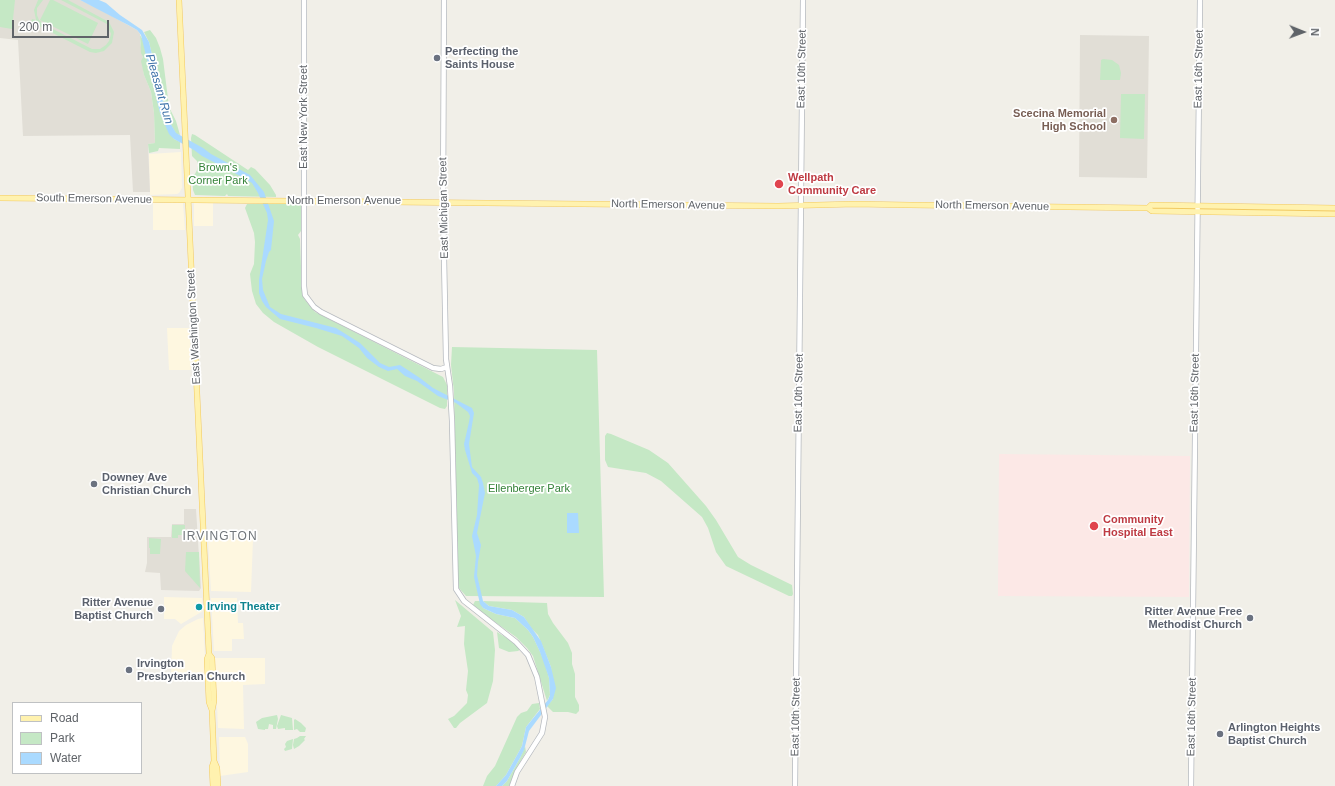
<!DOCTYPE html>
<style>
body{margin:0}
#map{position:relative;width:1335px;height:786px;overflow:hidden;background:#f1efe8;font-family:Arial,sans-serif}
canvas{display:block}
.legend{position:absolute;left:12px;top:702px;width:130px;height:72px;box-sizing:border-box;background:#fff;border:1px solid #bfc1c3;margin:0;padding:5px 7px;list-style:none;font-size:12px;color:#5f6368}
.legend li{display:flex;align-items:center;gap:8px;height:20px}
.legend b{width:20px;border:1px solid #bfc1c3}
.north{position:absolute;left:1283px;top:12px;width:40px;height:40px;-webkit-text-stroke:3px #fff;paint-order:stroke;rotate:91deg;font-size:11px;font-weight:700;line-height:16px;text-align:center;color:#5f6368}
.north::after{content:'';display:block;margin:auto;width:14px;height:18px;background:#5f6368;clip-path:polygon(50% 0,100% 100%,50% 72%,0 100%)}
.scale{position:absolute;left:12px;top:20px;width:97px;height:18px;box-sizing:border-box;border:2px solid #5f6368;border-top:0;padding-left:5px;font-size:12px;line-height:14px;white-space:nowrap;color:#5f6368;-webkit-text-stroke:3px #fff;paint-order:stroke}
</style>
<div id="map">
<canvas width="1335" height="786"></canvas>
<ul class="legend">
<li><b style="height:5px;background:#fff2af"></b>Road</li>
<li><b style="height:11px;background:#c5e8c5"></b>Park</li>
<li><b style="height:11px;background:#aadaff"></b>Water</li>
</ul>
<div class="north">N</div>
<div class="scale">200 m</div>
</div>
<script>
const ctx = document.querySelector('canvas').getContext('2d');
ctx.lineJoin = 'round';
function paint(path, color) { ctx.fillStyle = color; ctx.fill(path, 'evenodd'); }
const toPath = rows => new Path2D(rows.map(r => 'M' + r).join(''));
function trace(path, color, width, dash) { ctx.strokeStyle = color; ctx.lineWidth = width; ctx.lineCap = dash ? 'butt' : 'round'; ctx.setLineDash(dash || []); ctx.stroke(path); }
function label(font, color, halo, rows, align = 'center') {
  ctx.font = font + ' Arial,sans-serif'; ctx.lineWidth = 3.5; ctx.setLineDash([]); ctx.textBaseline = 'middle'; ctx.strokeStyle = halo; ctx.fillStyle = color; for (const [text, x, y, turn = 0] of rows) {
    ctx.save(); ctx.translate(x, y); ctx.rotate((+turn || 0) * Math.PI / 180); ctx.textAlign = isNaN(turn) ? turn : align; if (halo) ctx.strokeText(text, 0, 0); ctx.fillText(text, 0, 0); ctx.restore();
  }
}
const commercial = toPath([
 [181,152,182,188,179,193,177,194,150,195,149,154],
 [153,203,183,203,185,230,153,230],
 [194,203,213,203,213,226,194,226],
 [167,328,190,328,191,370,169,370],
 [208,539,253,539,251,592,211,591],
 [164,597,201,598,202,598,203,611,181,624,175,619,164,619],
 [211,598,237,598,238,623,243,623,244,639,232,639,232,651,214,651],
 [203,618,206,678,171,678,172,646,179,631,186,625,198,619],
 [215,658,265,658,265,684,243,685,244,729,218,728],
 [219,737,245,737,248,744,248,772,220,776]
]);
const education = toPath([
 [0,0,80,0,99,9,137,30,140,34,140,42,143,57,142,61,144,75,151,92,154,113,155,143,148,144,150,192,133,192,130,135,23,136,18,40,0,38],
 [1080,35,1149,36,1147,178,1079,177],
 [184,509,196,509,201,588,199,591,161,590,160,573,145,572,147,563,147,537,171,537,172,524,184,524]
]);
const medical = toPath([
 [999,454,1190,456,1189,597,998,596]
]);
const green = toPath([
 [0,0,15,0,12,29,0,27],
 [38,0,43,0,37,8,37,15,39,20,45,25,92,49,100,49,106,45,109,41,111,34,107,24,61,0,68,0,109,22,114,32,112,43,104,51,96,53,90,52,31,22,32,19,36,20,34,10],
 [50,0,53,0,98,23,88,44,40,20],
 [150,30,156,38,160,48,163,59,169,107,176,121,180,135,176,134,169,121,163,102,149,42,144,32],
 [140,35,144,42,160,113,174,139,180,142,180,149,159,148,158,151,149,153,148,144,155,143,154,113,151,92,144,75,141,61,143,57,141,53],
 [1103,59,1112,60,1119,65,1121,73,1120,80,1100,80,1101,60],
 [1121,94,1145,94,1144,139,1120,138],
 [192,134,195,135,248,170,251,167,255,169,270,185,276,195,276,197,228,196,227,194,225,196,195,195,193,190,192,175,195,174,197,170,198,165,197,161,192,156,191,138],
 [247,204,286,204,301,205,301,231,298,235,300,239,302,293,305,300,315,312,443,377,447,385,447,406,445,409,440,408,318,347,274,322,263,313,256,304,252,291,250,274,254,264,255,242,254,233,245,208],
 [452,347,597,350,604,597,466,596,458,587,454,392,451,365],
 [607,433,611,434,649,450,668,463,706,506,716,520,738,557,751,565,792,585,793,594,792,596,789,596,726,566,716,552,708,528,702,517,661,481,646,473,608,467,605,460,605,436],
 [172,525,185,525,185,535,178,535,178,538,172,538],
 [149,538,161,539,160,554,150,554,150,548,149,548],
 [186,552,199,552,200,588,185,571],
 [455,600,493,632,495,650,493,681,487,703,460,723,456,728,454,728,448,719,454,716,467,703,468,695,466,690,468,671,464,644,465,626,457,627,461,616],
 [475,601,480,601,483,608,496,614,515,618,528,630,533,637,544,660,549,678,550,695,547,701,533,656,527,648,516,637,485,615,473,605],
 [483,601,547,603,548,614,553,623,568,643,572,653,572,664,575,674,575,697,579,705,579,711,576,714,568,712,553,712,547,706,553,699,553,695,551,667,538,635,531,628,524,617,512,610,489,606],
 [497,632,510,640,521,649,518,651,509,652,499,648],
 [539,703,540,709,526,727,522,746,506,775,496,786,483,786,487,776,495,766,517,717,521,713,527,711,532,704],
 [277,715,278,719,276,729,273,729,273,725,269,724,268,729,265,729,265,730,258,729,256,722,262,718],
 [281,715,292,718,293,730,285,730,285,728,278,729,277,726],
 [295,719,301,723,306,728,305,732,300,732,297,729,294,730,294,720],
 [300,736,306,736,304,739,305,740,299,746,294,749,293,745,294,739,297,738],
 [293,739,292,749,285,751,284,749,286,747,285,744,287,741],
 [525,746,526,752,517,767,509,786,502,786,507,781,520,758]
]);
const water = toPath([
 [80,0,99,0,106,3,120,15,142,30,149,42,166,114,169,121,176,133,203,148,211,154,250,175,264,192,274,221,271,250,269,252,266,261,262,279,263,290,270,307,281,314,336,328,360,343,380,363,389,367,400,365,420,378,433,388,472,408,474,413,469,444,472,467,481,477,483,483,485,493,477,533,481,545,478,562,477,575,483,601,489,606,512,610,524,617,541,641,551,667,556,688,553,699,529,731,524,750,520,758,507,781,502,786,496,786,506,775,522,746,526,727,548,700,550,695,549,678,540,652,533,637,528,630,515,618,496,614,483,608,480,604,474,577,476,556,472,536,477,515,479,485,477,478,472,473,465,450,464,444,469,422,470,416,468,412,456,403,438,396,417,381,405,376,397,369,388,371,379,367,367,358,359,348,342,336,316,328,280,319,266,307,262,301,259,293,259,280,268,220,267,213,258,193,252,183,246,179,202,156,194,150,174,139,169,134,160,113,141,35,137,30,130,26],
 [567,513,578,513,579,533,567,533]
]);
const secondary = toPath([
 [304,0,304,286,305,295,314,307,321,312,433,368,441,369,447,367],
 [444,0,443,206,446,359,450,386,452,421,456,589,464,601,516,642,528,655,537,677,545,717,542,733,517,772,512,786],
 [795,786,803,0],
 [1191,786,1200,0]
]);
const primary = toPath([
 [179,0,208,633,209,654,212,658,214,701,212,711,214,761,217,768,218,786],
 [0,198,778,206,855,204,910,205,1148,208,1152,211,1335,214],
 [1148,208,1151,205,1335,208],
 [209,654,207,659,209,702,212,710],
 [213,786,212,767,214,761]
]);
const markers = [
 [437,58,4,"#6b7280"],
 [1114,120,4,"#8d6e63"],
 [779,184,5,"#e0444e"],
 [94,484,4,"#6b7280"],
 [1094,526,5,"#e0444e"],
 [199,607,4,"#0f9aa8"],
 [161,609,4,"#6b7280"],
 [1250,618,4,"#6b7280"],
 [129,670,4,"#6b7280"],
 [1220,734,4,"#6b7280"]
];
const worshipNames = [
 ["Perfecting the",445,52],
 ["Saints House",445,65],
 ["Downey Ave",102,478],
 ["Christian Church",102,491],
 ["Ritter Avenue",153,603,"right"],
 ["Baptist Church",153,616,"right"],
 ["Ritter Avenue Free",1242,612,"right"],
 ["Methodist Church",1242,625,"right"],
 ["Irvington",137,664],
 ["Presbyterian Church",137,677],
 ["Arlington Heights",1228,728],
 ["Baptist Church",1228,741]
];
const streetNames = [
 ["East 10th Street",802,69,-89],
 ["East 16th Street",1199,69,-89],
 ["East New York Street",304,117,-90],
 ["South Emerson Avenue",94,199,1],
 ["North Emerson Avenue",344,201],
 ["North Emerson Avenue",668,205,1],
 ["North Emerson Avenue",992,206,1],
 ["East Michigan Street",444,208,-91],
 ["East Washington Street",194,327,-93],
 ["East 10th Street",799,393,-89],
 ["East 16th Street",1195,393,-89],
 ["East 10th Street",796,717,-89],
 ["East 16th Street",1192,717,-89]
];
const educationNames = [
 ["Scecina Memorial",1106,114],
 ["High School",1106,127]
];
const parkNames = [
 ["Brown's",218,168],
 ["Corner Park",218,181],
 ["Ellenberger Park",529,489]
];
const healthNames = [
 ["Wellpath",788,178],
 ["Community Care",788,191],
 ["Community",1103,520],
 ["Hospital East",1103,533]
];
const cultureNames = [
 ["Irving Theater",207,607]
];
const waterNames = [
 ["Pleasant Run",159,89,74]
];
const neighbourhoodNames = [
 ["IRVINGTON",220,537]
];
paint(commercial, '#fef7e0');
paint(education, '#e1ded6');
paint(medical, '#fce8e6');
paint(green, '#c5e8c5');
paint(water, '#aadaff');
trace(secondary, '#b6babf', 6);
trace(primary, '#f2c960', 6);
trace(secondary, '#fff', 4.5);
trace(primary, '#fff2af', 5);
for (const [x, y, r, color] of markers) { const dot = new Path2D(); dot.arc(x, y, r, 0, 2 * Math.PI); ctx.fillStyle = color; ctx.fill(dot); trace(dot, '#fff', 1.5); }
label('bold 11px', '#5b616d', '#fff', worshipNames, 'left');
label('11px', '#5f6368', '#fff', streetNames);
label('bold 11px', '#785e54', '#fff', educationNames, 'right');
label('11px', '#348238', '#fff', parkNames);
label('bold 11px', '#be3a42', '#fff', healthNames, 'left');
label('bold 11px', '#0d838f', '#fff', cultureNames, 'left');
label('italic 12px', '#4174aa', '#fff', waterNames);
ctx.letterSpacing = '1px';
label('12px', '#70757a', '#fff', neighbourhoodNames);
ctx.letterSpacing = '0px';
</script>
